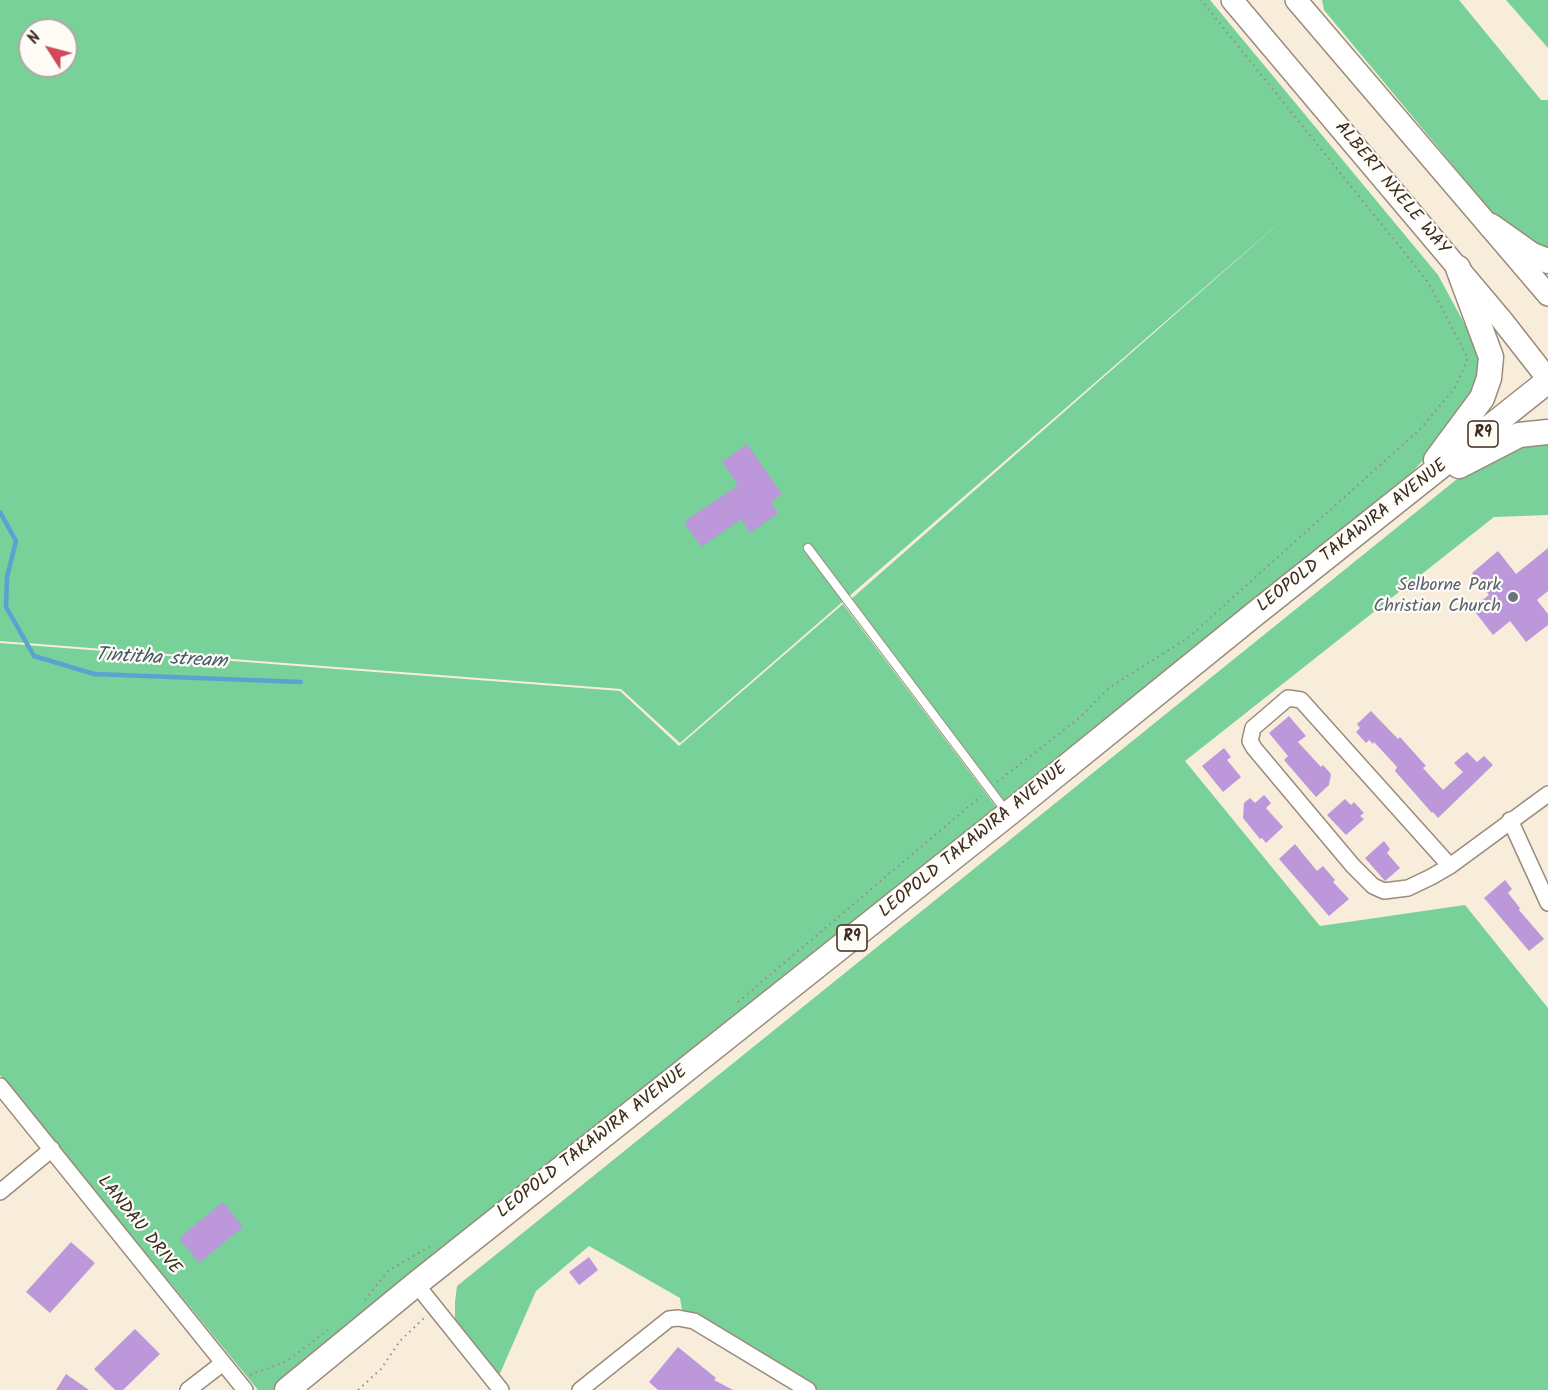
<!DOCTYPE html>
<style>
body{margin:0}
#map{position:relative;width:1548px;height:1390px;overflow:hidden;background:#f8ecdb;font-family:Kalam,sans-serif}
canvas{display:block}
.north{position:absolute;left:18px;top:18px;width:60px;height:60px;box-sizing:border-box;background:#fdfcf7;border:2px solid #afa8a0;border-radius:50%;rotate:306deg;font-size:16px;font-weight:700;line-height:24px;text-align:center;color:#3b2a1e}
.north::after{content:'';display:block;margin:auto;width:21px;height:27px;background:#d1495b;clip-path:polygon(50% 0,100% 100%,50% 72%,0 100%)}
</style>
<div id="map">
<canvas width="1548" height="1390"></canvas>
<div class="north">N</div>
</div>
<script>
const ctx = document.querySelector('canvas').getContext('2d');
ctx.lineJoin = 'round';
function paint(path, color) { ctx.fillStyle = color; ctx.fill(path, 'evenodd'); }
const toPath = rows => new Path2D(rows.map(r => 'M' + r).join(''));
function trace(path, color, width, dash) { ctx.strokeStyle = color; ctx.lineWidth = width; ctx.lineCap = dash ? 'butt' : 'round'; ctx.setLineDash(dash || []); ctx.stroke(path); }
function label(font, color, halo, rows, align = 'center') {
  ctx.font = font + ' Kalam,sans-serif'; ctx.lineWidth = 4.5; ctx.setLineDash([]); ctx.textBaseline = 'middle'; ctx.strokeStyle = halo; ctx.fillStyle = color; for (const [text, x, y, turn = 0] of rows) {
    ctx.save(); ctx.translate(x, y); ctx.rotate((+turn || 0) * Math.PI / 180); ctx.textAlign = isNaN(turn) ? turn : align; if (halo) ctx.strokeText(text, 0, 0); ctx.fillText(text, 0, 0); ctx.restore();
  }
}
const green = toPath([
 [0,0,1210,0,1438,275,1483,358,1475,394,1435,447,1407,478,1003,801,850,600,1295,209,680,743,621,689,0,641],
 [30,30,66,30,66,66,30,66],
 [1322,0,1459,0,1541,100,1548,100,1548,250,1538,246,1496,217,1324,10],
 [1506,0,1548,0,1548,48],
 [1548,439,1548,515,1494,517,1185,761,1320,926,1465,905,1548,1008,1548,1390,813,1390,683,1316,680,1298,589,1246,536,1291,498,1378,455,1320,455,1302,457,1286,1467,471,1523,441],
 [843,604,997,808,273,1390,258,1390,0,1075,0,643,620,691,679,746]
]);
const stream = toPath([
 [0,512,16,541,7,577,6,607,34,656,94,674,301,682]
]);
const building = toPath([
 [747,444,782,494,771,502,778,513,750,533,741,519,701,547,684,522,738,485,722,462],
 [1548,548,1548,591,1537,600,1548,614,1548,625,1526,642,1510,621,1493,635,1472,608,1489,595,1472,573,1498,551,1516,574],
 [1371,711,1398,739,1400,737,1426,766,1423,768,1443,790,1463,772,1454,763,1467,752,1477,762,1484,756,1493,765,1438,818,1433,812,1432,813,1395,771,1397,767,1374,742,1373,744,1369,740,1366,743,1356,732,1360,728,1357,724],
 [1289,716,1306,736,1298,742,1321,767,1323,765,1331,774,1329,785,1316,797,1284,760,1288,756,1269,733],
 [1224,748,1231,757,1227,760,1241,777,1223,792,1202,766],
 [1264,795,1271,803,1266,808,1283,827,1266,843,1262,838,1260,839,1243,818,1244,803,1250,798,1255,803],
 [1345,799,1351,805,1354,802,1364,813,1360,816,1364,819,1346,835,1327,815],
 [1384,841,1390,849,1387,853,1400,868,1385,881,1365,858],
 [1295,844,1317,871,1323,866,1335,880,1333,882,1349,899,1329,916,1279,859],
 [1505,880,1512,889,1508,893,1520,908,1519,910,1544,939,1529,951,1484,898],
 [223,1202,243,1227,199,1263,179,1238],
 [71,1242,95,1263,50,1313,26,1292],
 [589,1257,598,1270,579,1285,569,1272],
 [135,1329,160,1354,123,1390,115,1390,94,1369],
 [678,1347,716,1378,714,1380,733,1390,658,1390,649,1382],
 [66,1374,89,1390,56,1390]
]);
const path = toPath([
 [997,782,1078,719,1110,687,1188,638,1420,429,1455,388,1468,358,1428,282,1201,0],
 [738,1002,981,796],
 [365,1300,388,1271,434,1244],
 [250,1375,287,1361,328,1330],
 [358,1390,381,1369,400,1341,425,1317]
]);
const service = toPath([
 [808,548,1006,811]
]);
const minor = toPath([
 [1510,820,1548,903],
 [1450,866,1301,700,1288,698,1253,728,1250,741,1254,748,1353,866,1373,886,1384,891,1408,888,1431,877,1450,866,1548,794],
 [0,1086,245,1390],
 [0,1192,52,1149],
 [416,1284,501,1390],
 [188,1390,223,1363],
 [580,1390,669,1319,678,1318,694,1321,808,1390]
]);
const secondary = toPath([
 [1232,0,1501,319,1548,379],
 [1296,0,1548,295]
]);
const trunk = toPath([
 [1491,226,1532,255,1548,261],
 [1436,460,1482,398,1489,378,1491,357,1458,268],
 [1459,466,1519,435,1548,432],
 [287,1390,416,1284,1008,814,1256,613,1548,381]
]);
const markers = [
 [1513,597,6,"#6b7280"]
];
const shields = [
 [1483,434,30],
 [852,938,30]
];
const shieldNames = [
 ["R9",1483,434],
 ["R9",852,938]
];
const streetNames = [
 ["ALBERT NXELE WAY",1391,189,50],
 ["LEOPOLD TAKAWIRA AVENUE",1353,537,-38],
 ["LEOPOLD TAKAWIRA AVENUE",974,841,-39],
 ["LEOPOLD TAKAWIRA AVENUE",593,1143,-38],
 ["LANDAU DRIVE",138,1226,51]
];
const worshipNames = [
 ["Selborne Park",1501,587],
 ["Christian Church",1501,608]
];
const waterNames = [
 ["Tintitha stream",161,660,3]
];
paint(green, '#77d198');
trace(stream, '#5ba2d1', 4.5);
paint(building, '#bc98da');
trace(service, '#9a8b7c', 10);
trace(minor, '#9a8b7c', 18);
trace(secondary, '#9a8b7c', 24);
trace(trunk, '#9a8b7c', 27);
trace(path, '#9a8b7c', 2, [1.5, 4.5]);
trace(service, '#fff', 8);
trace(minor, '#fff', 15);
trace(secondary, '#fff', 21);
trace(trunk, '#fff', 24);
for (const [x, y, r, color] of markers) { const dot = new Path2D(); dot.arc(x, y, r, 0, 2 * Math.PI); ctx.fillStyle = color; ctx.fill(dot); trace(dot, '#fdfcf7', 2); }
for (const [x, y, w] of shields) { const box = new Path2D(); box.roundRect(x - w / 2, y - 13, w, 26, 4.5); ctx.fillStyle = '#fdfcf7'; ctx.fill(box); trace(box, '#3b2a1e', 1.5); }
label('bold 16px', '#3b2a1e', null, shieldNames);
label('18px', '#3b2a1e', '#fdfcf7', streetNames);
label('18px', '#5b616d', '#fdfcf7', worshipNames, 'right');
label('italic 20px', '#485a66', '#fdfcf7', waterNames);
</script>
